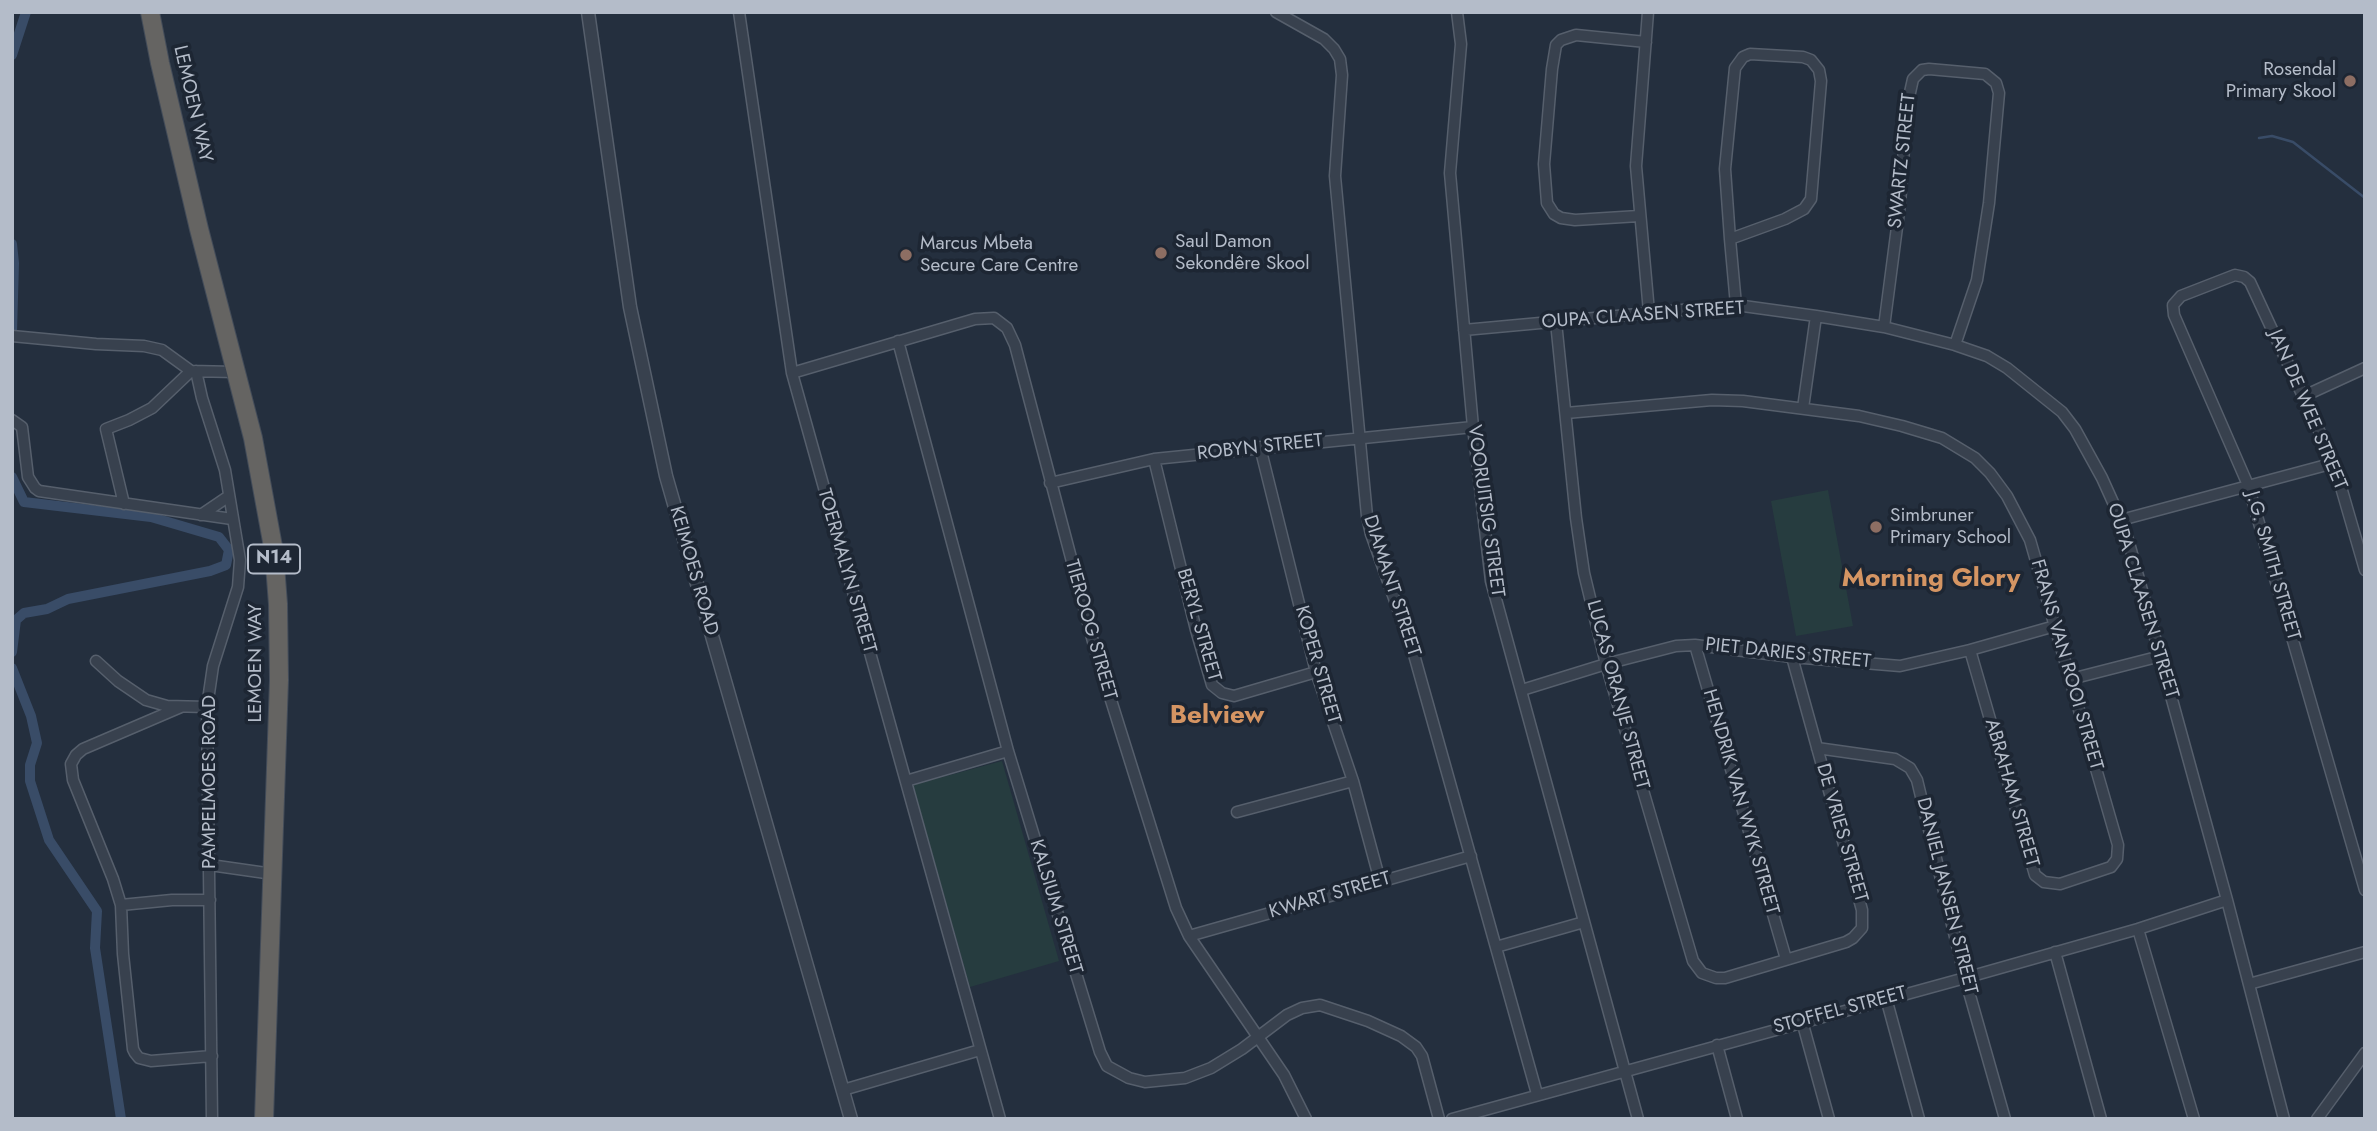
<!DOCTYPE html>
<meta charset="utf-8">
<style>
body{margin:0}
#map{position:relative;width:2377px;height:1131px;overflow:hidden;background:#242f3e;font-family:Jost,sans-serif}
canvas{display:block}
.frame{position:absolute;inset:0;border:14px solid #b4bcc9;pointer-events:none}
</style>
<div id="map">
<canvas width="2377" height="1131"></canvas>
<div class="frame"></div>
</div>
<script>
const ctx = document.querySelector('canvas').getContext('2d');
ctx.lineJoin = 'round';
function paint(path, color) { ctx.fillStyle = color; ctx.fill(path, 'evenodd'); }
const toPath = rows => new Path2D(rows.map(r => 'M' + r).join(''));
function trace(path, color, width, dash) { ctx.strokeStyle = color; ctx.lineWidth = width; ctx.lineCap = dash ? 'butt' : 'round'; ctx.setLineDash(dash || []); ctx.stroke(path); }
function label(font, color, halo, rows, align = 'center') {
  ctx.font = font + ' Jost,sans-serif'; ctx.lineWidth = 7; ctx.setLineDash([]); ctx.textBaseline = 'middle'; ctx.strokeStyle = halo; ctx.fillStyle = color; for (const [text, x, y, turn = 0] of rows) {
    ctx.save(); ctx.translate(x, y); ctx.rotate((+turn || 0) * Math.PI / 180); ctx.textAlign = isNaN(turn) ? turn : align; if (halo) ctx.strokeText(text, 0, 0); ctx.fillText(text, 0, 0); ctx.restore();
  }
}
const green = toPath([
 [1828,490,1853,626,1796,636,1771,501],
 [1002,761,1059,961,970,987,913,785]
]);
const stream = toPath([
 [2259,138,2272,136,2293,142,2365,198]
]);
const canal = toPath([
 [12,55,26,12],
 [12,244,14,263,12,332],
 [12,477,24,502,151,517,219,537,229,550,226,565,210,571,68,599,47,609,24,613,16,620,12,652],
 [12,668,31,716,37,743,30,765,30,781,49,840,97,911,95,948,121,1119]
]);
const minor = toPath([
 [739,12,792,373,1000,1119],
 [1276,12,1324,39,1334,49,1340,59,1342,75,1335,176,1367,516,1371,534,1413,651,1537,1094],
 [1457,12,1461,44,1450,173,1473,427,1491,581,1638,1119],
 [1648,12,1636,166,1649,312],
 [1639,216,1575,220,1561,218,1554,214,1547,203,1544,164,1552,69,1556,45,1561,40,1576,35,1646,42],
 [1730,239,1785,219,1804,209,1811,199,1821,81,1819,70,1811,60,1803,57,1750,54,1743,57,1735,68,1725,169,1730,239,1736,305],
 [1556,322,1576,518,1584,573,1606,664,1693,961,1702,973,1716,978,1725,978,1846,942,1853,938,1862,928,1862,910,1792,657],
 [1884,327,1900,204,1907,106,1913,79,1922,70,1929,69,1985,74,1996,83,1999,93,1989,203,1977,280,1955,345],
 [1464,330,1736,305,1816,316,1884,327,1955,345,1987,356,2007,368,2062,412,2075,429,2102,478,2121,520,2129,543,2227,900,2284,1119],
 [12,336,96,344,144,346,162,350,191,371,235,372],
 [898,341,1008,751,1100,1052,1107,1066,1129,1078,1145,1082,1185,1078,1211,1068,1242,1049,1287,1015,1302,1008,1320,1005,1368,1021,1401,1036,1416,1047,1422,1056,1439,1119],
 [196,371,202,398,225,470,240,560,238,587,213,666,207,707,212,1119],
 [792,373,975,319,994,318,1007,328,1015,345,1095,649,1176,908,1189,936,1284,1075,1306,1119],
 [2304,396,2365,368],
 [1803,408,1816,316],
 [1566,413,1712,400,1743,401,1859,416,1902,426,1942,438,1975,458,1990,473,2007,496,2030,540,2118,845,2117,859,2111,867,2060,884,2044,882,2035,875,1970,650],
 [12,420,22,427,28,477,35,488,39,491,232,519],
 [1260,447,1316,672,1353,781,1380,881],
 [1154,459,1196,630,1212,685,1222,693,1234,696,1316,672],
 [1050,483,1154,459,1473,427],
 [124,504,106,429,129,420,152,408,191,371],
 [201,515,229,496],
 [2121,520,2334,463],
 [2365,570,2334,463,2250,282,2244,277,2235,275,2181,296,2173,305,2174,315,2248,485,2365,890],
 [1695,645,1786,959],
 [96,661,118,681,146,700,167,706,207,707],
 [2071,679,2161,656],
 [1522,690,1606,664,1676,646,1695,645,1792,657,1900,666,1970,650,2055,626],
 [1817,748,1895,759,1910,768,1917,780,1965,978,2005,1119],
 [906,781,1008,751],
 [1237,812,1353,781],
 [210,865,273,874],
 [210,900,172,900,121,905,123,954,133,1049,135,1053,139,1058,151,1061,212,1056],
 [121,905,113,879,73,780,71,764,76,755,83,749,181,707],
 [2138,929,2194,1119],
 [1189,936,1471,856],
 [1496,947,1584,922],
 [2055,952,2101,1119],
 [2249,984,2365,952],
 [1886,998,1919,1119],
 [1802,1021,1829,1119],
 [1717,1045,1737,1119],
 [843,1090,980,1050],
 [1452,1119,1965,978,2138,929,2227,900],
 [2317,1119,2365,1053]
]);
const tertiary = toPath([
 [588,12,630,307,666,476,851,1119]
]);
const trunk = toPath([
 [150,12,160,63,199,229,253,438,274,552,278,604,279,680,264,1119]
]);
const markers = [
 [2350,81,7,"#8d6e63"],
 [1161,253,7,"#8d6e63"],
 [906,255,7,"#8d6e63"],
 [1876,527,7,"#8d6e63"]
];
const shields = [
 [274,559,52]
];
const shieldNames = [
 ["N14",274,559]
];
const poiNames = [
 ["Rosendal",2336,70,"right"],
 ["Primary Skool",2336,92,"right"],
 ["Saul Damon",1175,242],
 ["Sekondêre Skool",1175,264],
 ["Marcus Mbeta",920,244],
 ["Secure Care Centre",920,266],
 ["Simbruner",1890,516],
 ["Primary School",1890,538]
];
const streetNames = [
 ["LEMOEN WAY",192,104,77],
 ["SWARTZ STREET",1903,161,-84],
 ["OUPA CLAASEN STREET",1643,316,-4],
 ["JAN DE WEE STREET",2307,410,67],
 ["ROBYN STREET",1260,448,-6],
 ["VOORUITSIG STREET",1485,511,82],
 ["J.G. SMITH STREET",2272,566,74],
 ["KEIMOES ROAD",693,571,74],
 ["TOERMALYN STREET",846,571,74],
 ["DIAMANT STREET",1391,586,72],
 ["OUPA CLAASEN STREET",2142,601,73],
 ["BERYL STREET",1198,625,74],
 ["TIEROOG STREET",1090,630,74],
 ["PIET DARIES STREET",1788,654,6],
 ["LEMOEN WAY",256,663,-90],
 ["KOPER STREET",1317,665,74],
 ["FRANS VAN ROOI STREET",2066,665,74],
 ["LUCAS ORANJE STREET",1617,695,75],
 ["PAMPELMOES ROAD",210,782,-90],
 ["ABRAHAM STREET",2011,793,74],
 ["HENDRIK VAN WYK STREET",1740,802,74],
 ["DE VRIES STREET",1841,833,74],
 ["KWART STREET",1330,896,-16],
 ["DANIEL JANSEN STREET",1946,896,76],
 ["KALSIUM STREET",1055,907,73],
 ["STOFFEL STREET",1840,1011,-15]
];
const districtNames = [
 ["Morning Glory",1931,580],
 ["Belview",1217,717]
];
paint(green, '#263c3f');
trace(stream, '#394c67', 2.5);
trace(canal, '#394c67', 10);
trace(minor, '#565f6c', 13);
trace(tertiary, '#565f6c', 15);
trace(trunk, '#434c59', 20);
trace(minor, '#38414e', 10);
trace(tertiary, '#38414e', 12);
trace(trunk, '#656462', 18);
for (const [x, y, r, color] of markers) { const dot = new Path2D(); dot.arc(x, y, r, 0, 2 * Math.PI); ctx.fillStyle = color; ctx.fill(dot); trace(dot, '#1d2633', 2.5); }
for (const [x, y, w] of shields) { const box = new Path2D(); box.roundRect(x - w / 2, y - 14.5, w, 29, 5); ctx.fillStyle = '#1d2633'; ctx.fill(box); trace(box, '#b4bcc9', 2); }
label('bold 18px', '#b4bcc9', null, shieldNames);
label('19px', '#b4bcc9', '#1d2633', poiNames, 'left');
label('19px', '#b4bcc9', '#1d2633', streetNames);
label('bold 26px', '#d59563', '#1d2633', districtNames);
</script>
